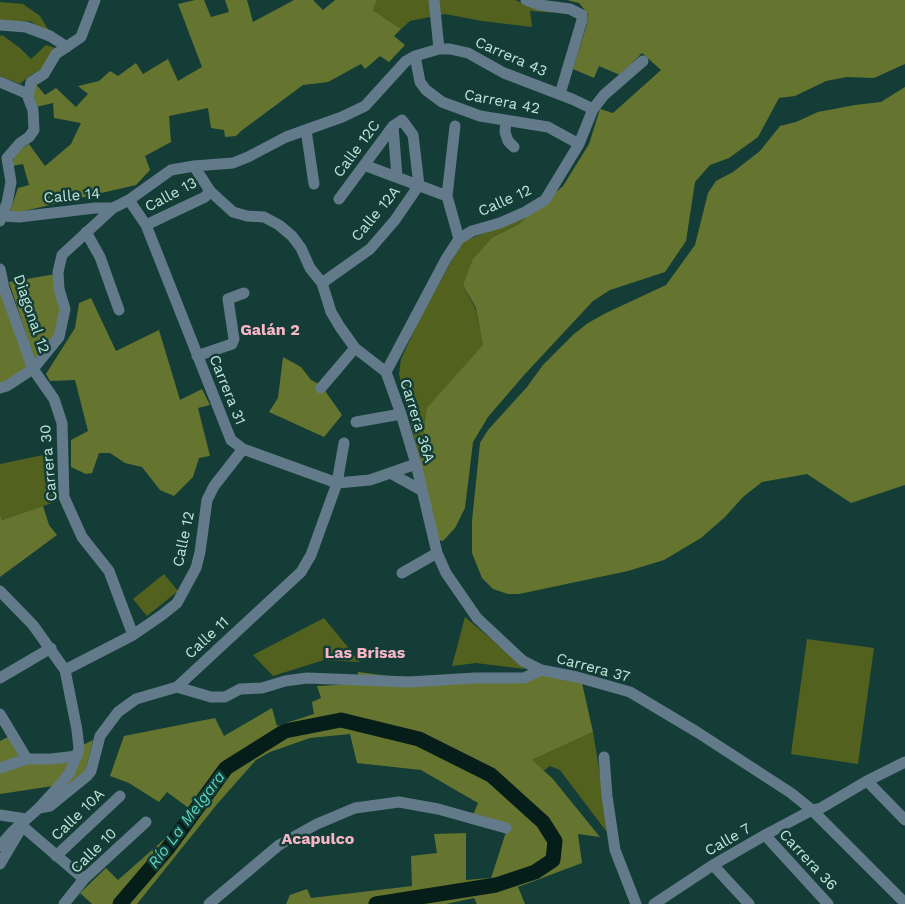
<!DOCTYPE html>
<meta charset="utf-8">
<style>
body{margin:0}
canvas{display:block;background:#133d36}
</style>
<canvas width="905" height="904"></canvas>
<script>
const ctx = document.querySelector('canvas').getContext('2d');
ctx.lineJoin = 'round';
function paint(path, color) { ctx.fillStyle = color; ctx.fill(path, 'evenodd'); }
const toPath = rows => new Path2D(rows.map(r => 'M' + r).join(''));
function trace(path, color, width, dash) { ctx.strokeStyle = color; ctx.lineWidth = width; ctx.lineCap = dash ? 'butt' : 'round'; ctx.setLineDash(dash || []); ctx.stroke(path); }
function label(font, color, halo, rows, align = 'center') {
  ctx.font = font + ' "Work Sans",sans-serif'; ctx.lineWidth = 5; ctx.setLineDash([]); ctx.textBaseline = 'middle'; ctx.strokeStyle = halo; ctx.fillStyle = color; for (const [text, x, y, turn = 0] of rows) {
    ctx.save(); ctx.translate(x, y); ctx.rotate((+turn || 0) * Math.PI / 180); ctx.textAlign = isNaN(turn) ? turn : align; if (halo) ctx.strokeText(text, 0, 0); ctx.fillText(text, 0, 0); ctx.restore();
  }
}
const green = toPath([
 [377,0,515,0,535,8,559,13,530,11,532,27,482,21,445,14,410,21,401,29,373,10],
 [0,2,23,4,40,16,49,31,45,31,30,21,0,22],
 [2,35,20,48,31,59,46,45,58,49,42,69,29,76,20,84,0,76,0,36],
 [533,213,519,224,493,237,463,285,476,310,484,348,420,462,399,374,401,359,417,324,462,242],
 [53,453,51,482,55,502,2,520,0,515,0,464],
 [164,574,178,591,147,616,133,599],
 [465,617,497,644,525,669,476,663,452,666],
 [324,618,360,662,324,660,273,676,253,655],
 [807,639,874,648,858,764,791,754],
 [593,732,609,829,606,831,560,770,550,766,543,771,532,760]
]);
const forest = toPath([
 [195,0,204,0,211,17,229,12,225,0,247,0,253,22,294,0,313,0,323,10,335,0,377,0,373,10,401,29,394,36,405,45,389,62,380,56,365,69,361,64,328,82,303,85,241,131,236,136,225,137,224,130,211,128,208,108,169,116,171,142,145,156,150,170,136,185,11,214,10,211,18,188,29,185,23,164,12,166,15,153,29,144,45,166,71,144,81,123,54,118,53,103,36,107,32,93,35,83,45,95,56,88,76,107,88,94,78,86,99,81,110,71,118,76,136,63,143,74,168,59,178,81,202,67,178,4],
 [567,0,905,0,905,64,874,78,847,77,826,81,795,96,779,98,758,137,729,158,710,165,695,182,686,241,665,272,610,290,593,301,525,374,488,417,473,442,465,508,455,528,443,541,438,540,420,462,427,408,483,345,476,308,463,285,473,259,493,237,519,224,563,186,589,144,600,109,613,113,661,70,642,53,620,75,599,66,594,78,573,69,587,24,588,14,579,3],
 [905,87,905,485,851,503,807,474,762,482,743,497,725,517,701,538,664,560,628,571,519,594,508,594,493,589,482,578,472,553,472,521,480,443,488,430,527,387,543,365,574,334,588,323,606,313,666,285,695,245,708,193,716,181,733,172,760,151,780,126,796,122,818,112,855,105,881,102],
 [56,274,60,306,57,336,41,353,34,358,9,282],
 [0,292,29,369,0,384],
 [91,298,116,351,159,330,180,400,202,389,210,405,198,408,210,456,199,458,193,477,174,496,160,490,142,467,125,463,110,453,99,453,92,473,86,474,71,467,71,440,88,431,75,380,50,381,46,374,75,328,79,303],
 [283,357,301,367,311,380,321,385,342,415,324,437,269,412,278,398],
 [43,506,49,525,57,535,0,577,0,515,2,520],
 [358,672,389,676,415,677,542,673,582,683,593,732,532,760,552,778,600,837,578,834,582,863,518,887,525,904,477,904,474,898,446,904,286,904,290,895,307,889,311,898,412,886,411,856,437,853,434,834,466,833,466,880,491,878,507,829,473,815,478,803,421,770,357,763,350,734,310,738,270,752,256,760,218,803,137,904,92,904,80,893,106,868,118,880,176,829,190,809,167,792,159,802,129,783,110,776,124,736,215,718,224,736,272,708,277,726,314,714,312,702,321,698,317,686,357,684],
 [8,737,24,757,0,766,0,741],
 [93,740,85,773,50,802,81,746],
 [72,758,66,770,53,786,0,794,0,772,29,760]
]);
const river = toPath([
 [120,904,168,848,226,768,285,731,341,720,419,739,491,775,543,822,555,841,553,860,535,872,496,885,376,904]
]);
const minor = toPath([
 [434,0,439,49],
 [526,0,540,5,570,9,582,15,582,20,560,94],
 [0,25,26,27,50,36,67,47],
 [415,56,420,82,426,90,442,102,480,116,548,127,579,144],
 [0,82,28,94],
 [506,121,505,132,508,141,514,147],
 [393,126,397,177],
 [455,126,447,196,459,239],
 [306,130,314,184],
 [364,165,447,196],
 [194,166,210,191,233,212,247,216,264,217,279,225,292,236,301,248,310,268,322,283,331,312,340,327,355,348,386,372,401,414,416,464,437,553,446,573,477,618,523,661,541,670],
 [129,200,146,225,231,440,243,449,337,483,370,480,416,464],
 [2,216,19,217,95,208,113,208,129,200,171,170,194,166,233,163,248,157,286,137,342,117,365,106,406,61,415,56,439,49,450,49,468,53,504,73,572,99,593,109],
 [0,221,7,203,11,182,7,158,20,143,29,137,34,130,33,110,28,97,31,82,44,74,56,54,81,37,95,0],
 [146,225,205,197,210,191],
 [86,232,100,257,119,310],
 [0,269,4,288,33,369,54,399,62,423,64,497,82,537,109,571,133,635],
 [322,283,370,249,395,220,419,185,413,135,402,120,393,126,339,199],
 [197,356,232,344,234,339,228,299,244,293],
 [386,372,446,259,459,239,472,231,500,223,525,212,545,200,579,144,593,109,604,95,643,61],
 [0,388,7,386,33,369,59,337,65,309,59,289,58,272,62,255,113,208],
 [321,388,355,348],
 [356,422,401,414],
 [392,474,421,490],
 [402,573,437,553],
 [0,591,33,625,65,670,77,730,79,749,70,772,60,785,39,808,13,831,0,846],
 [65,670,133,635,162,615,177,603,196,568,200,552,207,500,214,486,243,449],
 [0,678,51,648],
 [177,687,211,697,225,697,240,689,262,688,285,681,307,678,409,682,475,678,524,678,541,670,577,677,630,692,697,732,791,793,812,810,905,903],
 [0,714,27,759],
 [604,757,607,796,615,850,636,904],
 [0,768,27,759,51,759,77,756],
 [867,781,905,820],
 [39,808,50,806,87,776,91,771,100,736,118,712,136,699,177,687,301,572,311,555,337,483,344,443],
 [0,815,26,819],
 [21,825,84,879],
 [765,835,828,904],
 [56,856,120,796],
 [0,864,19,832],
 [713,865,749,904],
 [64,904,84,879,146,822],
 [209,904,279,845,317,824,355,808,399,802,438,809,506,828],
 [654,904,713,865,765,835,812,810,821,808,867,781,905,762]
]);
const streetNames = [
 ["Carrera 43",511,57,24],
 ["Carrera 42",502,102,11],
 ["Calle 12C",357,149,-53],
 ["Calle 13",171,195,-28],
 ["Calle 14",72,196,-5],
 ["Calle 12",505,201,-24],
 ["Calle 12A",376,214,-50],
 ["Diagonal 12",31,314,71],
 ["Carrera 31",227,390,68],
 ["Carrera 36A",417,421,73],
 ["Carrera 30",49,463,-95],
 ["Calle 12",184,539,-78],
 ["Calle 11",207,638,-43],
 ["Carrera 37",593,668,15],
 ["Calle 10A",78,815,-44],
 ["Calle 7",728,840,-30],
 ["Calle 10",94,851,-44],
 ["Carrera 36",808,860,47]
];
const neighbourhoodNames = [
 ["Galán 2",270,330],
 ["Las Brisas",365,653],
 ["Acapulco",318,839]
];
const waterNames = [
 ["Río La Melgara",187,820,-53]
];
paint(green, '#53611e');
paint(forest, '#65752f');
trace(river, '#051e1a', 15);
trace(minor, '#637a8a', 11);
label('15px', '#c0e6dd', '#133d36', streetNames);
label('bold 16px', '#f7b5c7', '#133d36', neighbourhoodNames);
label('italic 16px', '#5bd6c1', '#133d36', waterNames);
</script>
